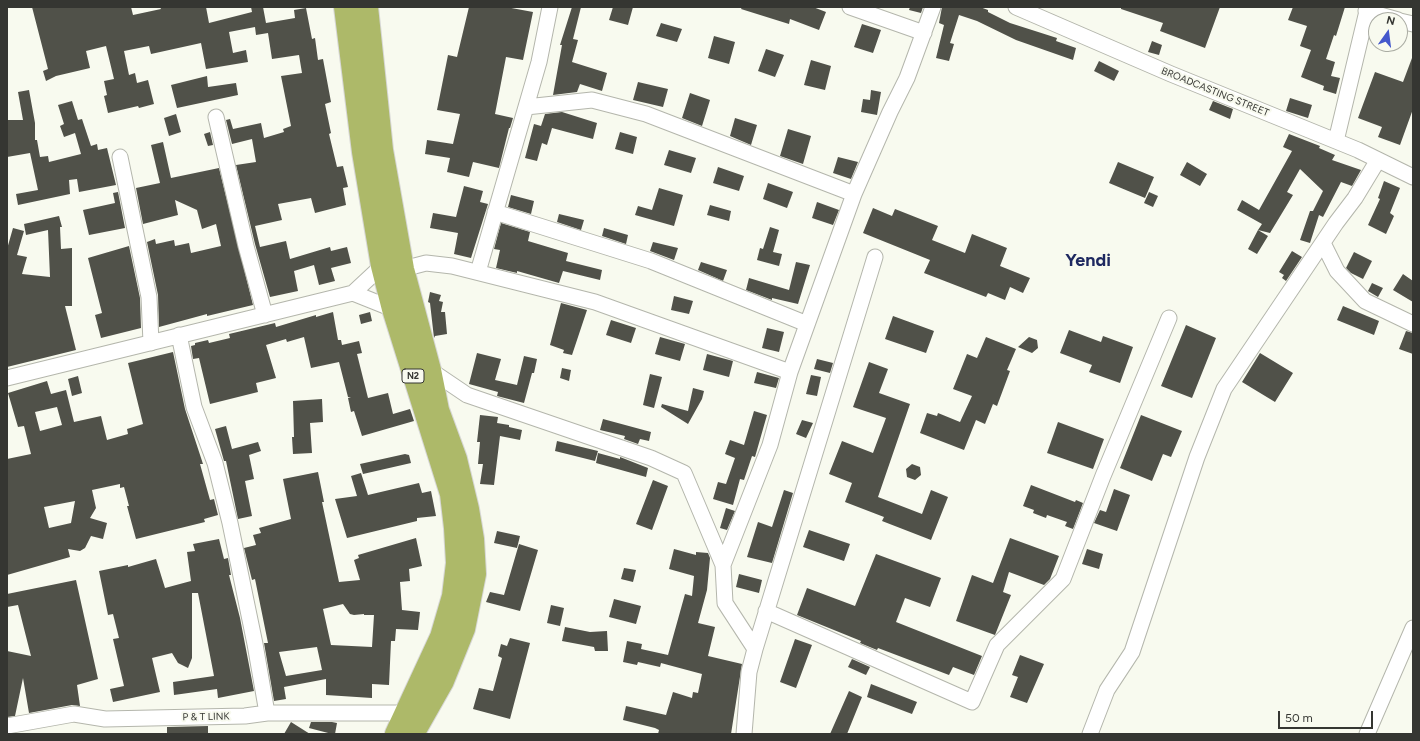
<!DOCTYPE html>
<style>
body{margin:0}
#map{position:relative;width:1420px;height:741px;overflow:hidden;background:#f8faef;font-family:Figtree,sans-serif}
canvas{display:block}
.frame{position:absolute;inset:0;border:8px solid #353632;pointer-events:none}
.north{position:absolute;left:1368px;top:12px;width:40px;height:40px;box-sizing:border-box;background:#f8faef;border:1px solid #aaaca3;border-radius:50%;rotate:14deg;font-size:11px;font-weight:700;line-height:16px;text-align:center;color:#353632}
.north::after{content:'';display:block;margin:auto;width:14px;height:18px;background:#4458cc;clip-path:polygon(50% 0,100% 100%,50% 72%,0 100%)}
.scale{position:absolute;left:1278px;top:711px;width:95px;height:18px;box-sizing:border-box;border:2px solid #353632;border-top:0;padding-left:5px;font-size:12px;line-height:14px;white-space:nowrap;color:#353632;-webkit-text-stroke:3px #f8faef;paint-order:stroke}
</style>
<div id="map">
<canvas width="1420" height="741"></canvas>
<div class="frame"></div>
<div class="north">N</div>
<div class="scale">50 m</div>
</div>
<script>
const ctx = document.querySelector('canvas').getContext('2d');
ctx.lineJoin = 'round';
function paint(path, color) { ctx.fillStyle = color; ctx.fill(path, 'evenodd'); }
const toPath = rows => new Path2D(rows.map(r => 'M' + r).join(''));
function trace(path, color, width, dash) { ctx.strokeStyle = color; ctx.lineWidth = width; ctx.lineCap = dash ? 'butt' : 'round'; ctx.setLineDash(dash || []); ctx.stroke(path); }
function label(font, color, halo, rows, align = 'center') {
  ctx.font = font + ' Figtree,sans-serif'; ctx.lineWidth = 4; ctx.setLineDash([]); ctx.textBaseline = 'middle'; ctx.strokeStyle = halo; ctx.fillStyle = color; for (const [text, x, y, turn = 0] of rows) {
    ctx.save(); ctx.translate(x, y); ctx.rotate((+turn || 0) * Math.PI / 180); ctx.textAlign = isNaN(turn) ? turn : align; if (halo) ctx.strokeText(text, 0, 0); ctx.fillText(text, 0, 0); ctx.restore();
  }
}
const building = toPath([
 [32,7,131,7,133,15,161,9,160,7,206,7,209,23,252,12,251,7,263,7,266,23,295,18,294,10,306,8,312,39,315,38,318,60,323,59,331,102,325,104,331,133,329,134,337,167,343,166,348,187,343,188,346,205,315,213,311,198,278,204,282,220,255,226,260,247,286,241,290,259,330,247,331,251,347,247,351,263,331,268,335,281,319,285,314,265,294,271,298,291,270,297,255,244,236,165,256,162,252,139,232,144,226,120,230,119,233,129,261,123,264,138,284,132,283,129,291,126,281,76,302,73,299,55,272,59,268,33,256,35,255,27,229,32,233,53,246,50,248,62,206,69,201,43,151,54,149,46,124,51,129,75,135,73,137,83,148,80,154,104,139,108,138,106,108,113,104,96,107,95,104,81,114,79,106,46,86,51,90,68,56,76,46,81,43,71,48,69],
 [469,7,506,7,533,12,523,60,506,57,495,114,513,118,510,128,509,128,499,168,473,162,469,177,447,172,450,158,425,154,427,140,453,144,460,114,437,110,448,55,457,57],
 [572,7,581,7,573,39,578,40,572,62,607,73,602,91,580,84,577,92,553,95,562,45,560,45],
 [613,7,633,7,628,25,609,20],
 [742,7,813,7,826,12,819,30,790,19,789,24,741,9],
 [910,7,923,7,921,13,909,10],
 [942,7,980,7,988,10,988,12,1010,23,1057,38,1056,41,1076,48,1073,60,1016,40,977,21,959,15,950,43,954,44,949,61,936,58,944,25,939,23],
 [1121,7,1220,7,1205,48,1160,31,1163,23,1121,9],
 [1293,7,1345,7,1336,36,1334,35,1326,59,1335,62,1331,76,1340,78,1336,94,1323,90,1324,86,1301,77,1311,50,1300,46,1307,26,1288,20],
 [661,23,682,29,677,42,656,36],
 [862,24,881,30,873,53,854,47],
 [714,36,735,42,729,64,708,58],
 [1152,41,1162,45,1159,55,1148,52],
 [766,49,784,55,775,77,758,71],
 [1412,58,1413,109,1400,145,1378,137,1382,127,1358,118,1375,72,1403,82],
 [811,60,831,66,825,90,804,85],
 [1099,61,1119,71,1114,81,1094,71],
 [207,76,208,87,236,83,238,95,177,108,171,85],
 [638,82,668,89,663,107,633,100],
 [29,90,35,123,35,140,37,140,40,157,48,156,49,162,81,154,75,133,64,137,60,126,64,124,58,105,72,101,78,120,82,119,91,146,97,144,98,150,107,148,116,185,79,192,77,179,69,180,70,194,18,205,16,194,38,190,30,153,7,157,7,120,23,120,18,92],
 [871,90,881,92,877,115,861,112,863,99,870,100],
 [690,93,710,100,702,126,682,118],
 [1290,98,1312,105,1308,118,1286,111],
 [1213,101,1233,109,1230,119,1209,110],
 [562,112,597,123,593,139,552,128,547,145,542,143,537,161,525,158,534,124,541,126,545,114],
 [176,114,181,132,169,136,164,118],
 [735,118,757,125,751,145,730,136],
 [788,129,811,136,803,164,780,156],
 [210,132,213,145,208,146,204,134],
 [620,132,637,137,633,154,615,149],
 [1289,134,1320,146,1319,148,1335,155,1332,160,1361,170,1352,186,1341,182,1323,217,1319,215,1310,243,1300,240,1310,211,1313,211,1323,191,1300,169,1287,192,1293,195,1270,233,1258,230,1262,224,1237,210,1242,200,1259,210,1292,151,1283,147],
 [163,142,171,178,219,168,253,305,207,316,207,314,159,327,158,295,147,242,155,239,156,244,174,240,175,246,189,243,191,253,221,246,216,224,202,229,197,210,175,200,178,215,143,224,136,188,160,183,151,145],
 [669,150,696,158,691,173,664,165],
 [838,157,858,162,851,179,833,173],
 [1118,162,1154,177,1145,198,1109,183],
 [1187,162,1207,174,1200,186,1180,175],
 [718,167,744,176,739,191,713,183],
 [1384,181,1400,188,1390,213,1394,216,1386,234,1368,225,1380,199,1378,198],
 [768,183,793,192,787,208,763,199],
 [464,186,483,191,480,202,488,204,471,258,454,254,458,233,430,228,433,213,456,217],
 [659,188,683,195,674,226,635,215,638,206,652,210],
 [118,192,125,228,89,235,83,210,115,203,113,193],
 [1149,192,1158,196,1153,207,1144,203],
 [511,195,534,201,531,214,508,207],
 [817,202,839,210,833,225,812,218],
 [710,205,731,211,729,221,707,215],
 [873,208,892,216,895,209,938,226,932,240,965,253,972,234,1007,248,1000,266,1030,278,1023,293,1010,287,1005,300,988,293,986,297,924,273,930,260,863,233],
 [559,214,584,220,581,230,557,222],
 [59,216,62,227,60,227,61,249,72,248,72,306,65,306,76,350,7,367,7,249,13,228,24,231,17,255,27,257,22,274,50,277,48,230,26,235,24,224],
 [501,223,530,232,528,241,568,253,566,261,602,270,600,280,563,271,559,283,517,271,517,273,496,268,500,250,494,249],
 [770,227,779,230,773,252,782,254,779,266,757,260,760,248,763,249],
 [604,228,628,235,626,244,602,236],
 [1258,230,1268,236,1257,254,1248,249],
 [653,242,678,248,674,260,650,251],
 [129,246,140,298,141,328,101,338,95,315,102,313,88,258],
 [1292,251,1302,257,1286,281,1282,278,1284,275,1279,272],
 [1354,252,1372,261,1363,279,1351,273,1346,268],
 [701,262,727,270,723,281,698,270],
 [796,262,810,265,798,304,772,298,772,300,746,290,749,278,789,290],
 [1403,274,1413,281,1413,302,1393,290],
 [1372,283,1383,288,1378,297,1368,291],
 [430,292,441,295,439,301,443,302,441,312,445,312,447,334,435,336,434,338,430,303,428,302],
 [674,296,693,301,689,314,671,310],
 [561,303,587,310,572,355,563,353,564,350,550,345],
 [1343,306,1379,321,1374,335,1337,320],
 [333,312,338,340,341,340,342,345,359,341,362,353,357,354,368,398,388,393,393,414,410,409,414,421,362,436,354,411,351,412,348,398,351,398,348,397,339,362,311,368,304,337,287,342,286,339,266,345,276,378,256,383,258,392,210,404,199,358,193,359,191,346,195,345,195,343,208,340,209,343,230,338,229,334,275,323,276,327,316,315,316,317],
 [370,312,372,321,361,324,359,315],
 [893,316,934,331,926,353,885,339],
 [611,320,636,328,631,343,606,335],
 [1186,325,1216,338,1192,398,1161,386],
 [767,328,784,332,779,352,762,348],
 [1069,330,1101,342,1103,336,1133,347,1120,383,1089,372,1092,365,1060,353],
 [1406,331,1413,333,1413,354,1399,349],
 [660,337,685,344,680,361,655,354],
 [986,337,1016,349,1007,370,1010,371,997,406,993,404,985,424,976,420,964,450,920,433,927,413,937,416,938,413,960,422,972,396,953,389,967,354,977,358],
 [1029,337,1037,340,1038,348,1032,353,1018,347],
 [173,352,185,409,203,464,200,464,210,500,214,499,218,515,204,519,205,522,136,539,127,506,129,506,124,487,120,488,120,484,92,490,96,508,90,518,107,523,103,539,91,536,85,548,80,551,68,549,70,557,7,575,7,459,31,454,24,426,18,427,8,393,47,381,51,394,66,390,74,422,101,416,107,440,128,434,127,429,143,424,128,363],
 [57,407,62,425,40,431,35,412],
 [75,501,71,523,49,528,44,507],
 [477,353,501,359,495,380,517,385,524,356,537,359,534,373,532,373,524,403,497,396,498,392,469,384],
 [1260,353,1293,373,1275,402,1242,382],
 [707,354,733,361,729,377,703,370],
 [817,359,833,363,830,373,814,369],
 [869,362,888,369,879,393,910,404,878,497,922,514,931,490,948,497,931,540,882,521,884,517,845,502,852,483,829,474,842,441,873,453,886,418,853,407],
 [562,368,571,370,569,381,560,378],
 [757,372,779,378,776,388,754,383],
 [650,374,662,377,654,408,643,405],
 [811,375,821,377,817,396,806,394],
 [78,376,82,393,72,396,68,379],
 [693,388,704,391,702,399,688,424,661,407,662,404,688,411],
 [322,399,323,422,310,423,312,453,293,454,292,437,294,437,293,401],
 [754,411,767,415,755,457,752,456,744,480,740,479,733,505,713,499,718,482,726,484,735,458,725,454,730,440,744,445],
 [480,415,498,417,497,423,509,425,509,427,522,430,520,440,500,436,494,485,480,484,483,464,478,464,480,442,477,442],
 [1141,415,1182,431,1171,457,1163,454,1152,481,1120,468],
 [603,419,651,432,649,441,640,439,638,444,624,439,625,436,600,430],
 [802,420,813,423,806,438,796,434],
 [1058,422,1104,439,1093,469,1047,453],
 [226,426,232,449,258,442,261,451,249,455,254,479,245,481,252,516,238,519,226,461,224,461,215,429],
 [557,441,598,451,595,461,555,451],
 [598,453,620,459,620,457,648,468,646,477,596,463],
 [405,454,409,455,411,463,363,474,360,464],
 [912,464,920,467,921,475,915,480,907,477,906,469],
 [318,472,324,502,322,502,339,582,360,580,354,560,359,558,358,555,416,538,422,566,409,569,410,581,400,582,402,610,420,612,418,630,396,629,395,641,391,641,389,685,372,684,372,698,326,695,326,679,284,687,286,699,274,701,264,643,268,643,255,579,252,580,244,548,256,545,253,535,261,533,259,528,291,519,283,479],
 [343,604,350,614,354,615,364,614,364,615,374,615,372,647,331,645,323,609],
 [317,647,322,670,286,676,279,652],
 [361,473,368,495,419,483,422,493,431,491,436,516,417,518,417,521,347,538,335,499,357,496,351,476],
 [653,480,668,486,652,530,636,524],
 [1031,485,1075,502,1076,500,1083,503,1073,529,1065,526,1067,522,1047,515,1046,518,1033,513,1034,510,1023,506],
 [1114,489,1130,495,1117,531,1094,523,1100,510,1106,512],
 [784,490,793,493,772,563,747,557,758,522,772,527],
 [726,508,735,511,727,530,720,528],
 [809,530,850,544,844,561,803,547],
 [497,531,520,536,517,548,494,543],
 [1010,538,1059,556,1050,579,1044,585,1009,572,1003,592,1011,595,995,635,956,621,972,575,993,583],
 [219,539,224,559,228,558,231,575,229,575,240,618,254,691,218,698,217,689,174,695,173,682,214,676,198,593,192,593,192,658,188,668,178,663,172,653,152,658,160,692,113,702,110,689,124,686,113,639,119,638,113,614,108,615,99,571,128,565,128,567,156,559,165,588,191,581,187,552,195,551,193,544],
 [519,544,538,550,520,611,486,602,490,592,504,595],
 [674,549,696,555,696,552,708,553,710,558,707,590,698,623,715,627,708,656,742,664,731,734,658,734,659,730,655,728,623,720,626,706,666,715,673,692,692,698,693,692,698,693,702,674,661,663,660,667,638,662,637,665,623,662,627,641,642,644,641,649,668,655,685,594,692,596,694,576,669,569],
 [1087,549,1103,554,1099,569,1082,564],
 [876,554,941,578,930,607,905,598,896,622,982,656,974,675,953,667,949,675,878,648,877,650,860,643,861,641,797,615,807,588,855,606],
 [624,568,636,570,633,582,621,579],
 [739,574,762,580,759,593,736,587],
 [76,580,98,679,77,685,80,706,72,705,29,713,23,678,15,716,7,717,7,651,31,656,18,605,7,607,7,594],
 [614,599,641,606,636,624,609,617],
 [551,605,564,608,560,626,547,623],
 [565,627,590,632,607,631,608,651,595,651,594,647,562,641],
 [510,638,530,643,510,719,473,709,479,688,493,691,502,658,498,656,501,644,507,646],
 [795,639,812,645,796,688,780,682],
 [1020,655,1044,664,1027,703,1010,697,1018,677,1012,675],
 [852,659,870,667,866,675,848,667],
 [871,684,917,702,912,714,867,697],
 [849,691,862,697,847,734,830,734],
 [291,722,310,734,284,734],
 [311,722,332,722,337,723,335,734,332,734,309,728],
 [208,726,208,734,167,734,167,727]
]);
const minor = toPath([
 [850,7,924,33],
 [1016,7,1171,74,1358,150,1413,177],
 [1366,11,1398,20],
 [1400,21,1413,24],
 [526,107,592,100,646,114,854,194],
 [216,117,246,246,265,315],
 [1336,141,1368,7],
 [120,157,149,297,151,343],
 [495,212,651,261,807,324],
 [1323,243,1337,271,1365,301,1413,324],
 [403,269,426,263,452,266,595,302,790,372],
 [478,272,539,62,550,7],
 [353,293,393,309],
 [179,335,194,407,215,463,230,523,255,644,267,713],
 [430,370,467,395,651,458,684,473,723,565],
 [7,378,353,293,382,266],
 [766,611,972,702,997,645,1063,579,1103,476,1169,318],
 [755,649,725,603,723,565,770,445,790,372,854,194,890,112,907,78,933,7],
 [7,726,74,714,105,719,245,716,267,713,406,713],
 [744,734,749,672,755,649,875,257],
 [1090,734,1107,690,1132,652,1197,457,1224,389,1336,223,1355,198,1378,160],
 [1367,734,1413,628]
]);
const highway = toPath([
 [345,7,363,152,382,266,393,309,451,494,455,528,457,563,453,596,441,637,396,734],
 [367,7,382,150,403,269,430,370,438,410,456,459,468,509,473,539,475,574,464,629,443,681,413,734]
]);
const shields = [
 [413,376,22]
];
const shieldNames = [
 ["N2",413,376]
];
const streetNames = [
 ["BROADCASTING STREET",1215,92,22],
 ["P & T LINK",206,717,-1]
];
const townNames = [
 ["Yendi",1088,261]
];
paint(building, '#505149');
trace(minor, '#b4b6ac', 17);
trace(highway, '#d7d7d6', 24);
trace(minor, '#fff', 15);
trace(highway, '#adb969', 22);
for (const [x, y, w] of shields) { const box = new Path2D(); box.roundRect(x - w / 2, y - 7, w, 14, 3); ctx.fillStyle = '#f8faef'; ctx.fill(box); trace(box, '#353632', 1); }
label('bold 9px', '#353632', null, shieldNames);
label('10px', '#353632', '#f8faef', streetNames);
label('bold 18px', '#1e2860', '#f8faef', townNames);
</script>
